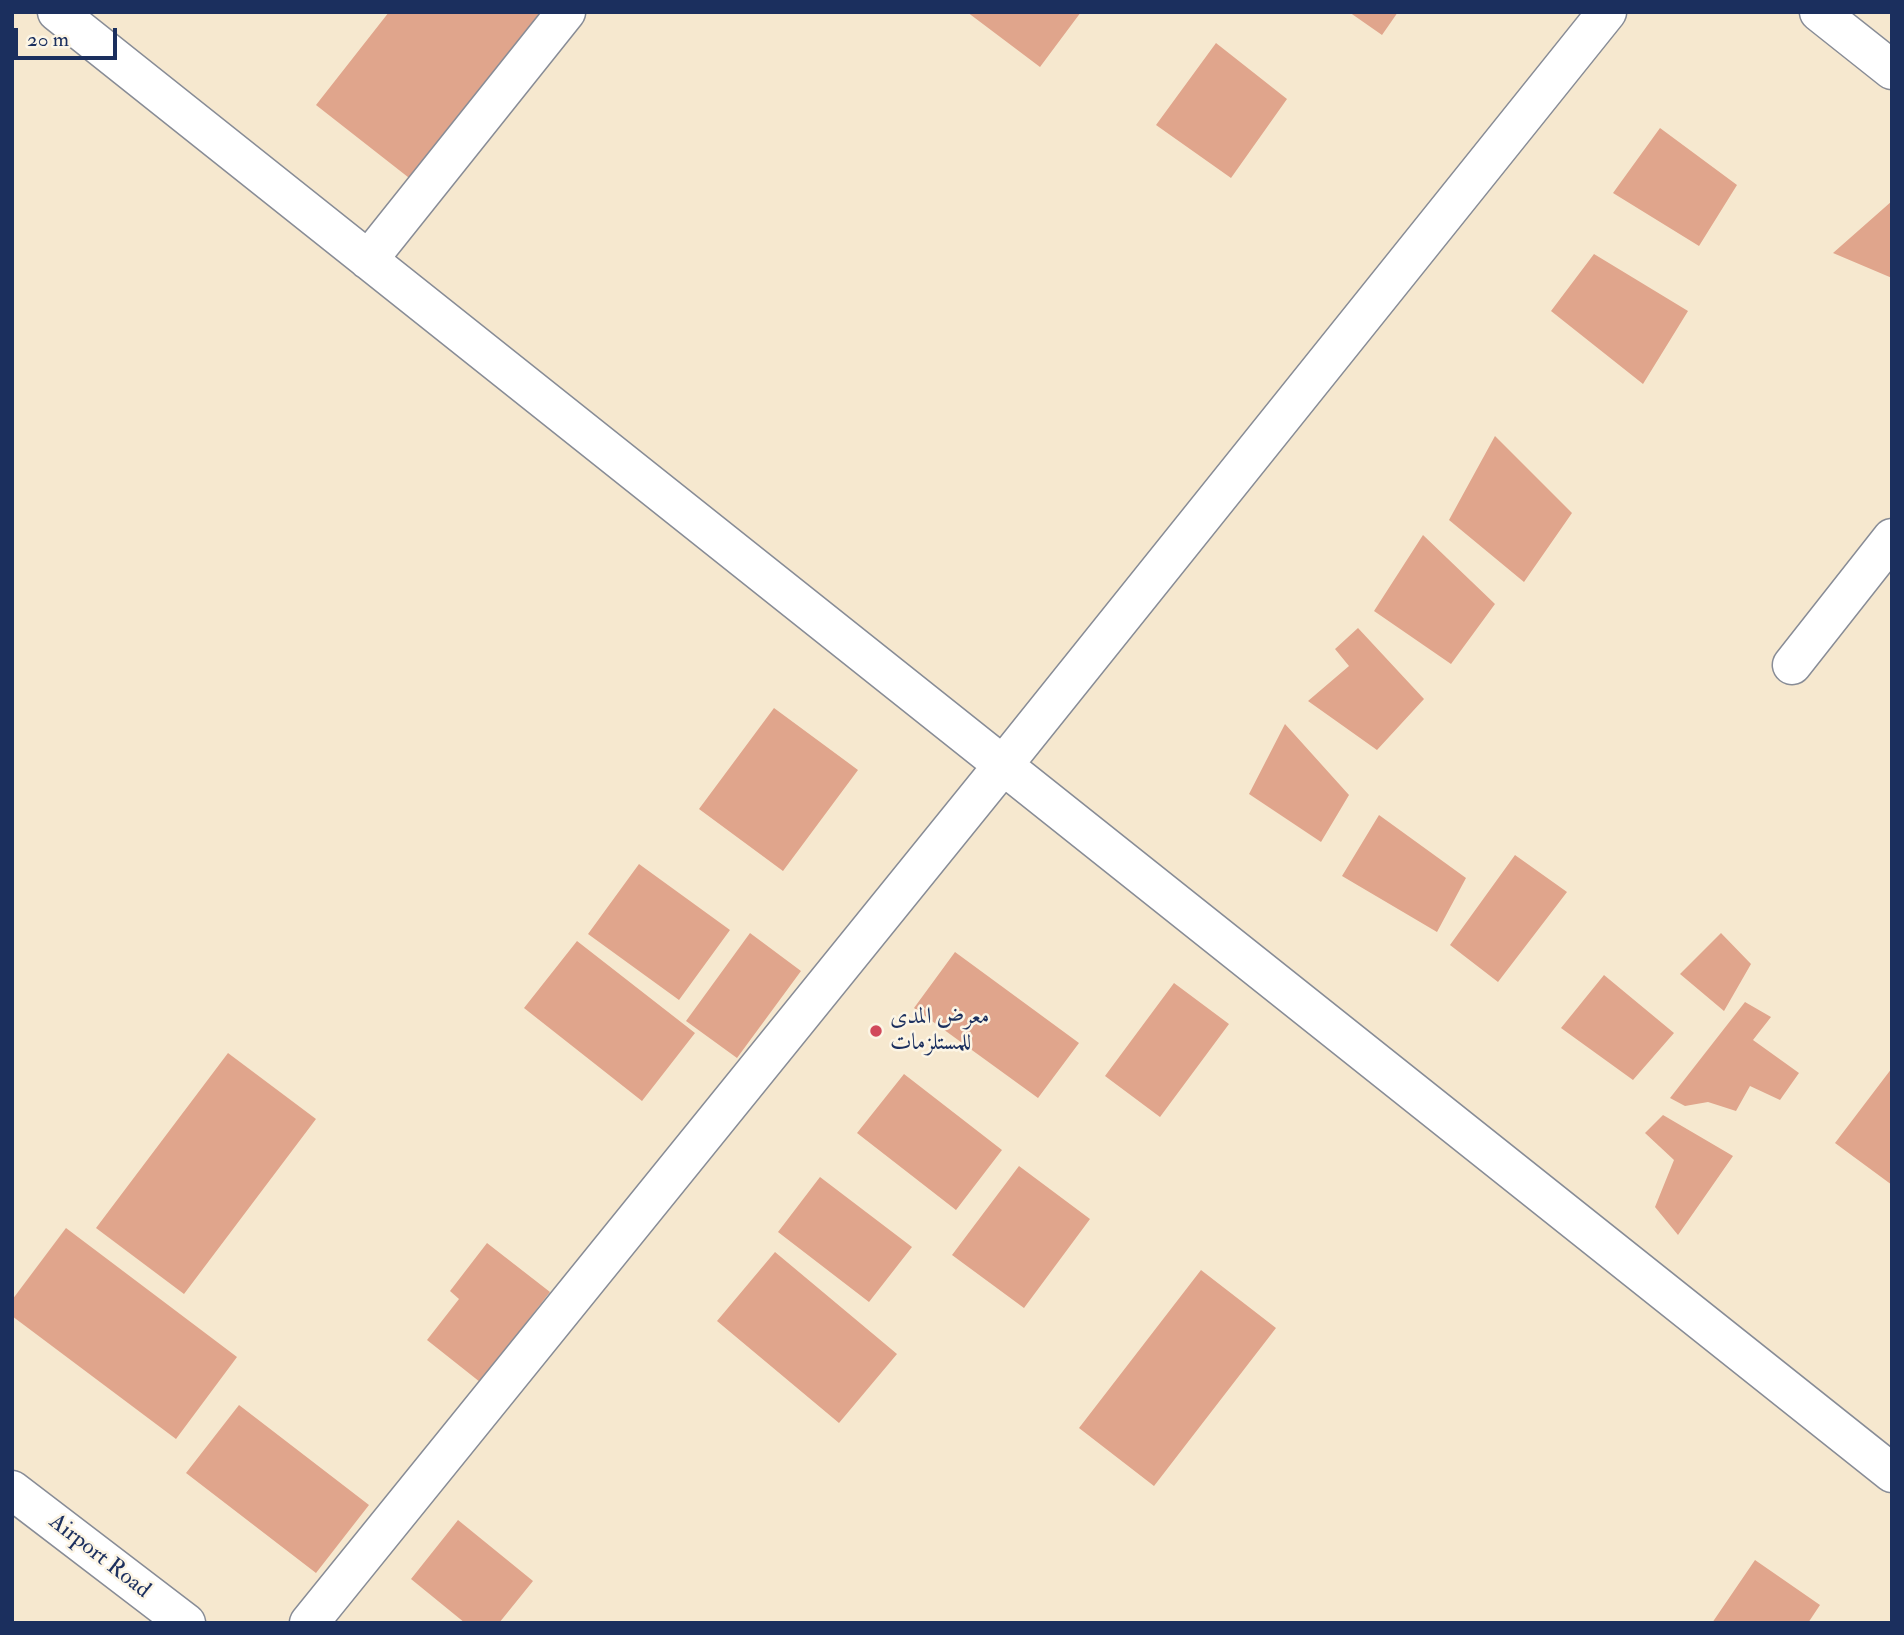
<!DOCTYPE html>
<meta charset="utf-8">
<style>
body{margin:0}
#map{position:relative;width:1904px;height:1635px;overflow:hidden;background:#f6e8cf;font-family:"IM FELL Double Pica",serif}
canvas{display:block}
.frame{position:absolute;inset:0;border:14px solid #1b2f5e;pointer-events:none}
.scale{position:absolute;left:14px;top:28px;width:103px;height:32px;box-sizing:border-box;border:4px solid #1b2f5e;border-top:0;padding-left:9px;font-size:21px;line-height:24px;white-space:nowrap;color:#1b2f5e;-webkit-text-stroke:5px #fcf5e5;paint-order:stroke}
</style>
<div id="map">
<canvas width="1904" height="1635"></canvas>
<div class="frame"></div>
<div class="scale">20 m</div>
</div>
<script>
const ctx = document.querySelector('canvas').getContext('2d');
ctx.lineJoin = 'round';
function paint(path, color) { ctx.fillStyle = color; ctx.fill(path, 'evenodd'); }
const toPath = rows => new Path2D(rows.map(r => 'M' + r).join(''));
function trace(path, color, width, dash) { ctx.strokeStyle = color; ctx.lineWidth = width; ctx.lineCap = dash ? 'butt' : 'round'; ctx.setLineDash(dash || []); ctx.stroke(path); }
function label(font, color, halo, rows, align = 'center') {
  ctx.font = font + ' "IM FELL Double Pica",Amiri,serif'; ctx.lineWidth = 5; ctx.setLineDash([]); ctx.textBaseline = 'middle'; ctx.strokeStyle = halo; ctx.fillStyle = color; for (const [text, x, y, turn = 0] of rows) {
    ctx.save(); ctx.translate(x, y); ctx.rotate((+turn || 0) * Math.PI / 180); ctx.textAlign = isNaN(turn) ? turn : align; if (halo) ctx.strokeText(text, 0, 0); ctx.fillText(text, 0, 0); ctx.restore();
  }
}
const building = toPath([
 [389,12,545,12,413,181,316,105],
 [967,12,1081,12,1040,67],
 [1349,12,1398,12,1382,35],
 [1216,43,1287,99,1231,178,1156,125],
 [1660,128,1737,185,1699,246,1613,193],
 [1892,201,1892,278,1833,253],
 [1594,254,1688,311,1643,384,1551,311],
 [1495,436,1572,513,1524,582,1449,520],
 [1423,535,1495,604,1451,664,1374,611],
 [1358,628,1424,699,1377,750,1308,701,1349,666,1335,649],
 [774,708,858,770,783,871,699,809],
 [1285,724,1349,795,1321,842,1249,794],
 [1379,815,1466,878,1437,932,1342,876],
 [1515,855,1567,892,1498,982,1450,945],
 [639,864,730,930,679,1000,588,934],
 [750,933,801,971,737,1058,686,1021],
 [1721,933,1751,964,1724,1011,1680,974],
 [577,941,695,1033,642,1101,524,1008],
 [955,952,1079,1043,1038,1098,914,1008],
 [1604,975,1674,1033,1633,1080,1561,1028],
 [1174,983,1229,1024,1160,1117,1105,1076],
 [1745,1002,1771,1017,1753,1040,1799,1073,1780,1100,1750,1086,1736,1111,1708,1102,1685,1106,1670,1098],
 [228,1053,316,1119,184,1294,96,1228],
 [1892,1068,1892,1185,1835,1143],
 [904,1074,1002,1150,956,1210,857,1133],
 [1663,1115,1733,1156,1678,1235,1655,1207,1674,1160,1645,1133],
 [1019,1166,1090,1219,1024,1308,952,1255],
 [820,1177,912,1247,869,1302,778,1232],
 [66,1228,237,1357,176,1439,12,1316,12,1300],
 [487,1243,550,1292,480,1382,427,1340,459,1299,450,1291],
 [775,1252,897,1354,839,1423,717,1321],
 [1201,1270,1276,1328,1154,1486,1079,1428],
 [239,1405,369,1505,316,1573,186,1473],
 [458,1520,533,1581,499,1623,465,1623,411,1579],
 [1755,1560,1820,1605,1808,1623,1712,1623]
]);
const minor = toPath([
 [57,12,1892,1473],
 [1819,12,1892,70],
 [368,260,566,12],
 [1792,665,1892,538],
 [309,1623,1004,764,1607,12]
]);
const highway = toPath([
 [12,1490,186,1623]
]);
const markers = [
 [876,1031,7,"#d1495b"]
];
const poiNames = [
 ["معرض المدى",890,1018],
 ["للمستلزمات",890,1044]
];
const streetNames = [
 ["Airport Road",99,1557,38]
];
paint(building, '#e0a58c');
trace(minor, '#888c96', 41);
trace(highway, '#888c96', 41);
trace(minor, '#fff', 38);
trace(highway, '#fff', 38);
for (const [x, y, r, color] of markers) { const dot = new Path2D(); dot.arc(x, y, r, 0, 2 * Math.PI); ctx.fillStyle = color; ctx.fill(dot); trace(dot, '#fcf5e5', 2.5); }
label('23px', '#1b2f5e', '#fcf5e5', poiNames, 'left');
label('23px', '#1b2f5e', '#fcf5e5', streetNames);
</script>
